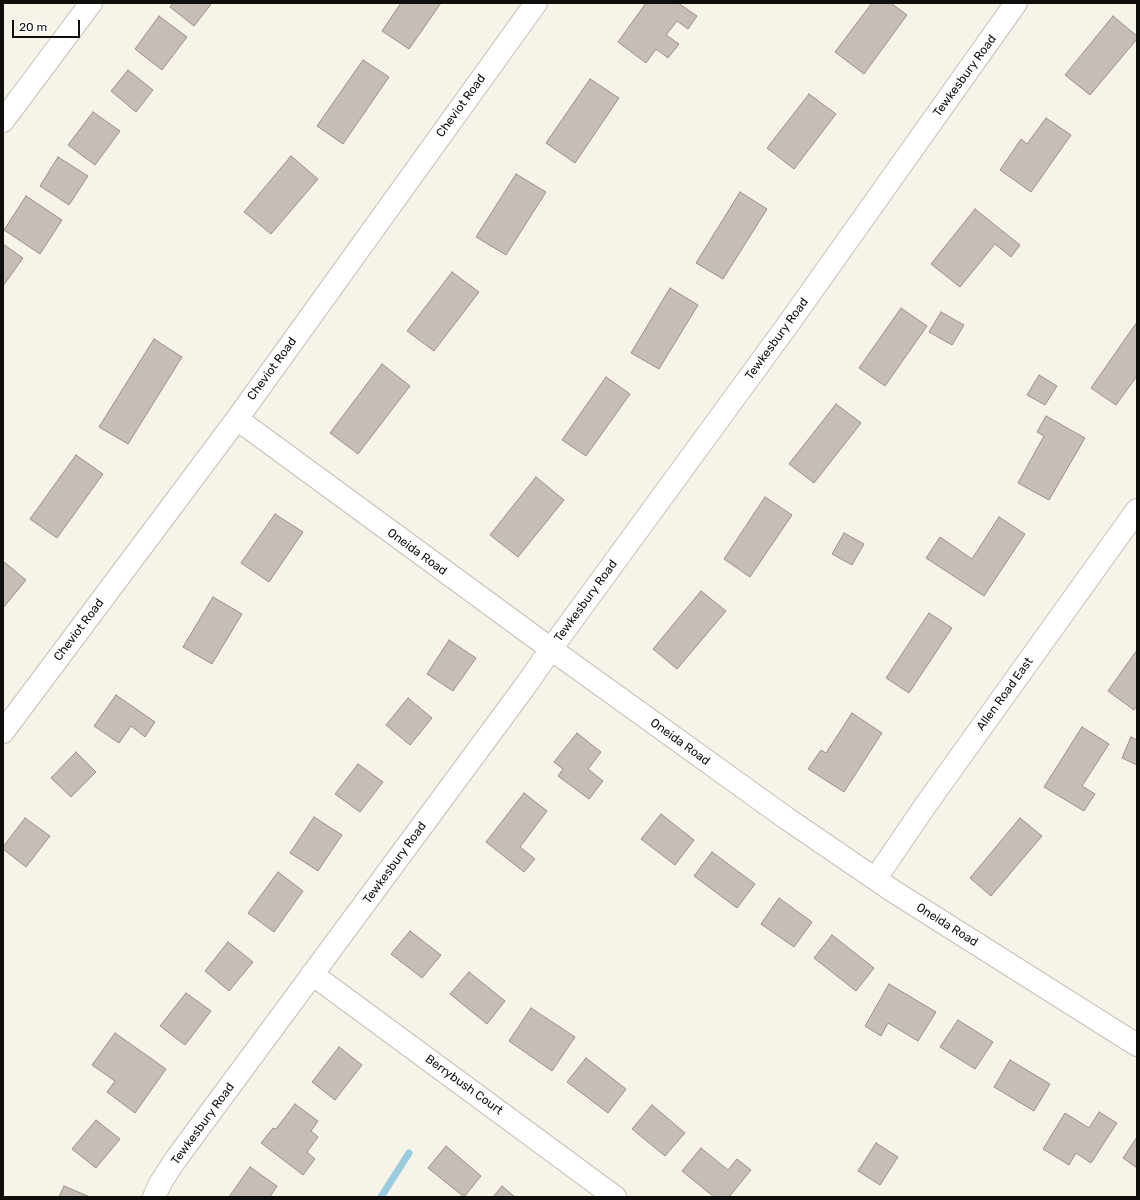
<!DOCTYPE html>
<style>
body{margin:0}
#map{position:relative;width:1140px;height:1200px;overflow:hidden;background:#f8f3e9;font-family:Rubik,sans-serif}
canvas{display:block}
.frame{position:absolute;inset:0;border:4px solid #0f0e0a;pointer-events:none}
.scale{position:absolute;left:12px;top:20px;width:68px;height:18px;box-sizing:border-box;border:2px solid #0f0e0a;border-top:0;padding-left:5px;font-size:12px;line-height:14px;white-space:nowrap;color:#0f0e0a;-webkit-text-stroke:3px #fff;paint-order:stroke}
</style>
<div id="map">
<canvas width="1140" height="1200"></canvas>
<div class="frame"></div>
<div class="scale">20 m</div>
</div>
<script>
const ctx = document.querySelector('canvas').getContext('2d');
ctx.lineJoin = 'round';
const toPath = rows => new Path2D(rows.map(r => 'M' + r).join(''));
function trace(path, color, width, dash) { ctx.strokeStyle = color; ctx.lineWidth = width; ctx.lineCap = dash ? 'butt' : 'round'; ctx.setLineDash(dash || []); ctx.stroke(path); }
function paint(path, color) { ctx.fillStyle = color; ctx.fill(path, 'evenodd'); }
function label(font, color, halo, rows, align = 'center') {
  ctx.font = font + ' Rubik,sans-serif'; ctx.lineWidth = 3; ctx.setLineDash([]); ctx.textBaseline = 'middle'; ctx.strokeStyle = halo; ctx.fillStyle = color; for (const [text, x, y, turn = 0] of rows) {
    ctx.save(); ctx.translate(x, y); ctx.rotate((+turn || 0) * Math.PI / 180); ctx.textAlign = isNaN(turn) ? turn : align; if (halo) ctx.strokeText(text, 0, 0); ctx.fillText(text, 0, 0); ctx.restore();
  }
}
const stream = toPath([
 [381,1197,409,1153]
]);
const building = toPath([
 [173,3,212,3,194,26,170,7,173,3],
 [401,3,441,3,409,49,382,31,401,3],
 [646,3,678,3,697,16,688,29,677,21,666,35,679,44,668,58,656,49,646,63,618,42,646,3],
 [872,3,891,3,907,15,864,74,835,52,872,3],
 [159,16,187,37,162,70,135,49,159,16],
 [1113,16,1137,36,1137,39,1090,95,1065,75,1113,16],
 [363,60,389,77,343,144,317,126,363,60],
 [128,70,153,90,136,112,111,91,128,70],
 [590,79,619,98,575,163,546,143,590,79],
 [809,94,836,114,794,169,767,148,809,94],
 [93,112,120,131,95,165,68,145,93,112],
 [1046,118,1071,135,1031,192,1000,170,1021,139,1027,144,1046,118],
 [291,156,318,179,271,234,244,212,291,156],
 [58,157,88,176,69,205,40,186,58,157],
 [516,174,546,192,506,255,476,237,516,174],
 [740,192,767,209,723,279,696,263,740,192],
 [26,196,62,220,40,254,4,230,26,196],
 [975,209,1020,245,1011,257,995,244,960,287,931,264,975,209],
 [3,244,23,258,3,286,3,244],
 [452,272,479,292,434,351,407,331,452,272],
 [670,288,698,305,659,369,631,353,670,288],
 [901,308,927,326,885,386,859,368,901,308],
 [941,312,964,325,952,345,929,332,941,312],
 [1137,322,1137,376,1116,405,1091,388,1137,322],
 [154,339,182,357,128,444,99,427,154,339],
 [382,364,410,386,358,454,330,433,382,364],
 [1039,375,1057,386,1045,405,1027,395,1039,375],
 [606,377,630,394,586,456,562,440,606,377],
 [836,404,861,423,814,483,789,464,836,404],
 [1046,416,1085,438,1049,500,1018,483,1044,436,1037,432,1046,416],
 [76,455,103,474,57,538,30,519,76,455],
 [536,477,564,500,518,557,490,535,536,477],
 [765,497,792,515,750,577,724,559,765,497],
 [275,514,303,532,269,582,241,563,275,514],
 [999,517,1025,534,984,596,926,558,940,537,972,559,999,517],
 [844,533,864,544,852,565,832,554,844,533],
 [3,561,26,580,3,608,3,561],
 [701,591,726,611,677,669,653,649,701,591],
 [213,597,242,614,212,664,183,647,213,597],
 [929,613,952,628,909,693,886,678,929,613],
 [449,640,476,658,453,691,427,674,449,640],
 [1137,650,1137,706,1134,710,1108,691,1137,650],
 [116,695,155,722,145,737,131,726,119,743,94,726,116,695],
 [408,698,432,718,410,745,386,725,408,698],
 [852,713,882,733,844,792,808,769,821,750,826,753,852,713],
 [1082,727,1109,744,1082,786,1095,794,1084,811,1044,787,1082,727],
 [577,733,601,752,588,769,603,781,589,799,558,776,563,769,554,762,577,733],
 [1131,737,1137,740,1137,765,1122,758,1131,737],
 [76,752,96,772,71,797,51,778,76,752],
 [358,764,383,782,360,812,335,794,358,764],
 [524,793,547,811,520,847,535,859,524,872,486,842,524,793],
 [661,814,694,840,675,865,641,839,661,814],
 [314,817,342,835,318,871,290,853,314,817],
 [25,818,50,836,26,867,3,849,3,847,25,818],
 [1020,818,1042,836,991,896,970,878,1020,818],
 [712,852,755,884,737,908,694,876,712,852],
 [278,872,303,891,274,932,248,913,278,872],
 [779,898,812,922,794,947,761,924,779,898],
 [410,931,441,955,422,978,391,954,410,931],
 [832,935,874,968,856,991,814,958,832,935],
 [228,942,253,962,229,991,205,971,228,942],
 [469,972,505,1001,487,1024,450,994,469,972],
 [889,984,936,1012,918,1041,888,1023,881,1036,865,1026,889,984],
 [186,993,211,1011,185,1045,160,1026,186,993],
 [531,1008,575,1037,552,1071,509,1041,531,1008],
 [958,1020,993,1042,975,1069,940,1047,958,1020],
 [115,1033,166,1069,135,1113,107,1092,115,1081,92,1065,115,1033],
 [339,1047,362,1065,335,1100,312,1082,339,1047],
 [586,1058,626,1089,608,1113,567,1082,586,1058],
 [1010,1060,1050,1084,1034,1111,994,1087,1010,1060],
 [295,1104,318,1121,311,1131,318,1137,307,1152,315,1159,303,1175,261,1143,273,1128,276,1129,295,1104],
 [652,1105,685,1133,665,1156,632,1129,652,1105],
 [1099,1112,1117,1123,1091,1163,1076,1153,1069,1165,1043,1149,1065,1113,1089,1128,1099,1112],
 [96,1120,120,1139,96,1168,72,1149,96,1120],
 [1137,1137,1137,1168,1123,1158,1137,1137],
 [876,1143,898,1157,880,1185,858,1171,876,1143],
 [446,1146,481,1176,464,1197,428,1168,446,1146],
 [701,1148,728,1170,737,1159,751,1170,729,1197,714,1197,682,1171,701,1148],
 [250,1167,277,1186,270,1197,229,1197,250,1167],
 [64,1186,90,1197,59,1197,64,1186],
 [502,1186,515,1197,493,1197,502,1186]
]);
const minor = toPath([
 [3,121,91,3],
 [237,419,551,649,786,818,893,891,1137,1045],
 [3,732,237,419,536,3],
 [876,878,925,806,1137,510],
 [312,974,615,1197],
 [154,1197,161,1182,176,1159,526,685,551,649,789,323,1016,3]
]);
const streetNames = [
 ["Tewkesbury Road",965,76,-54],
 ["Cheviot Road",461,106,-54],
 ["Tewkesbury Road",777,339,-54],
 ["Cheviot Road",272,369,-54],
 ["Oneida Road",417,552,36],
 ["Tewkesbury Road",586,601,-54],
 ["Cheviot Road",79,630,-53],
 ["Allen Road East",1005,694,-54],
 ["Oneida Road",680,742,36],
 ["Tewkesbury Road",395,863,-54],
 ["Oneida Road",947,925,32],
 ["Berrybush Court",464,1085,36],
 ["Tewkesbury Road",203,1124,-54]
];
trace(stream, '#9accdf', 7);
paint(building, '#c6bdb6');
trace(building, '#999089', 1);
trace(minor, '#c5c1b7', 24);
trace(minor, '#fff', 22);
label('12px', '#0f0e0a', '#fff', streetNames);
</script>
